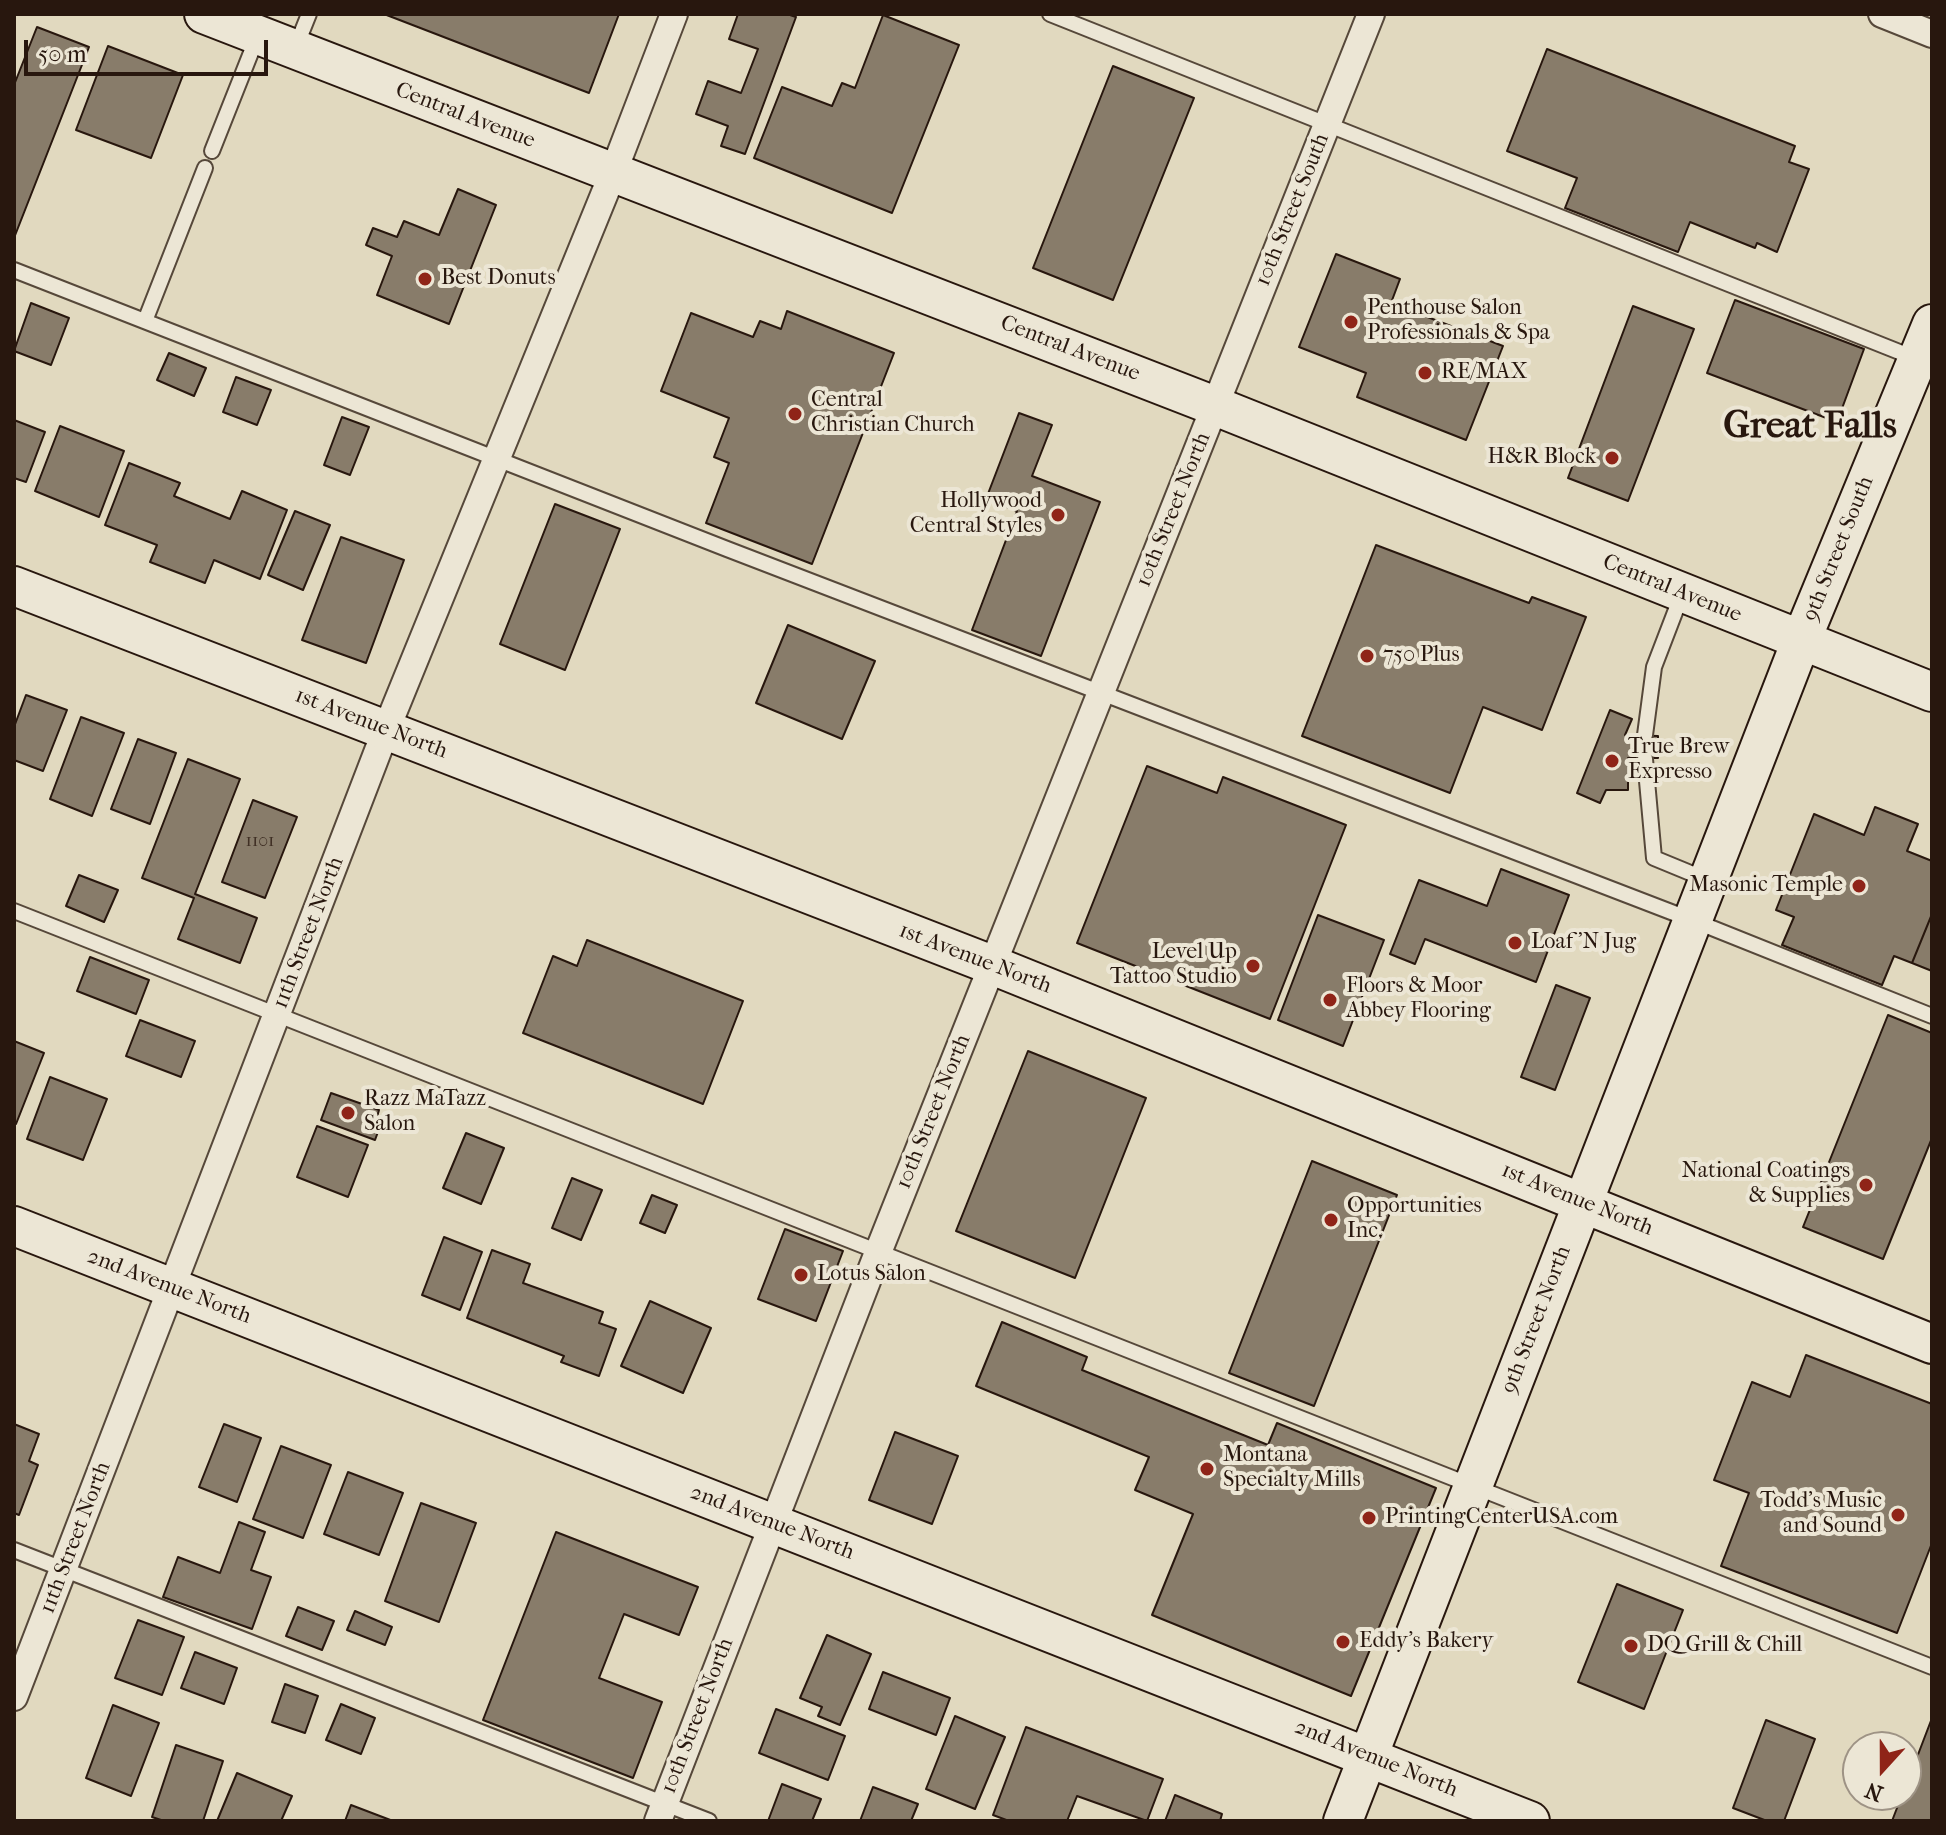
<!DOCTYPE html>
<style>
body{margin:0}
#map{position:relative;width:1946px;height:1835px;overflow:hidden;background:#e1d9bf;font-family:"IM FELL French Canon",serif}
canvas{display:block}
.frame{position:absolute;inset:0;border:16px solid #28170e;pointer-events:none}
.north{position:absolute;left:1842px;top:1731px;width:80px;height:80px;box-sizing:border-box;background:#ece6d5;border:2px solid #9e9385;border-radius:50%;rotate:201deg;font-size:22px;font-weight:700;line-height:32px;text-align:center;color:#28170e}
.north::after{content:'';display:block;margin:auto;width:28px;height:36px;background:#8f2418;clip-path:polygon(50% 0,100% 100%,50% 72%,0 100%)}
.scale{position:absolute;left:24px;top:40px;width:244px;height:36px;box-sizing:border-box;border:4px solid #28170e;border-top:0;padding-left:10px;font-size:24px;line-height:28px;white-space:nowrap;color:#28170e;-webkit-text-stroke:6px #ece6d5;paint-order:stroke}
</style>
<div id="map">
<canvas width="1946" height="1835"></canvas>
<div class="frame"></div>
<div class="north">N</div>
<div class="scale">50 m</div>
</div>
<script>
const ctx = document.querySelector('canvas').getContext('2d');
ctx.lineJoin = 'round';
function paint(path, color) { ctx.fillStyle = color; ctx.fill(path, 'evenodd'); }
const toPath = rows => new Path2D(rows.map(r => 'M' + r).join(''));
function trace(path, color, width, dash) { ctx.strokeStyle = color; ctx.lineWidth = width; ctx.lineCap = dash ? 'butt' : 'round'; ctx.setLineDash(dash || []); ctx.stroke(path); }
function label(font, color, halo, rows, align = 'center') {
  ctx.font = font + ' "IM FELL French Canon",serif'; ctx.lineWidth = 8; ctx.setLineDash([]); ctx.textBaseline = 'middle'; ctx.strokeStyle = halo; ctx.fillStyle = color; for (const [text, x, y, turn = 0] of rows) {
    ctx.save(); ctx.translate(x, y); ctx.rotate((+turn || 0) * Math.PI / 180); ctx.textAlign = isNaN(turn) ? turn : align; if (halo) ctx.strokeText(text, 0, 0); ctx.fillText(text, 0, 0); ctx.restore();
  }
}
const building = toPath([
 [384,14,619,14,589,93,384,14],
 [738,14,787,14,796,17,745,154,721,146,728,126,696,114,708,81,741,93,758,49,729,39,738,14],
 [883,15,959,45,892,213,754,158,782,87,832,106,842,83,855,88,883,15],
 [37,27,89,47,14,238,14,85,37,27],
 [108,46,183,75,151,158,76,130,108,46],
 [1547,49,1795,146,1789,162,1809,169,1777,252,1757,243,1755,248,1690,222,1678,252,1565,208,1577,178,1507,151,1547,49],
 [1113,66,1194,98,1113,300,1033,268,1113,66],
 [458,189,496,205,449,324,377,295,392,256,366,245,373,228,397,237,404,221,439,235,458,189],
 [1336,254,1400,279,1391,303,1503,346,1466,440,1357,397,1366,373,1299,347,1336,254],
 [1735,300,1864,349,1837,422,1707,373,1735,300],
 [31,303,69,318,51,365,14,351,31,303],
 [1633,306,1694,329,1628,501,1568,478,1633,306],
 [787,311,894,353,812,564,706,523,729,463,714,457,729,418,661,391,691,313,753,337,760,321,781,329,787,311],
 [169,353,206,368,194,396,157,380,169,353],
 [236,377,271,390,257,425,223,412,236,377],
 [1019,413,1052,425,1032,476,1100,502,1041,656,972,630,1017,511,986,499,1019,413],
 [342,417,369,427,350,475,324,465,342,417],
 [14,420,45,432,26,482,14,478,14,420],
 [60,426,124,451,99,517,35,491,60,426],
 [129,463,180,483,174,496,230,519,242,491,287,510,260,579,214,560,205,583,150,562,157,545,105,525,129,463],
 [555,504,620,529,565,670,500,644,555,504],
 [295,511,330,525,303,590,268,575,295,511],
 [341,537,404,560,366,663,302,640,341,537],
 [1376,545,1529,603,1532,597,1586,617,1542,730,1483,707,1450,793,1302,736,1376,545],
 [788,625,875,661,842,739,756,703,788,625],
 [26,695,67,710,43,771,14,760,14,727,26,695],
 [1610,710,1632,719,1625,735,1658,736,1658,758,1628,758,1628,790,1606,790,1600,803,1577,793,1610,710],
 [81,717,124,733,92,816,50,799,81,717],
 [138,739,176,753,150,824,111,809,138,739],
 [188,759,240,779,195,894,257,918,240,963,178,939,194,898,142,878,188,759],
 [1147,766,1217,793,1223,777,1346,825,1270,1019,1077,943,1147,766],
 [253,800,297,817,265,898,222,882,253,800],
 [1875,807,1918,824,1907,851,1932,861,1932,914,1912,963,1894,956,1882,985,1782,945,1794,917,1776,910,1814,814,1864,835,1875,807],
 [1501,869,1569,895,1536,982,1425,939,1415,964,1390,954,1419,880,1487,906,1501,869],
 [79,875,118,890,104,922,66,906,79,875],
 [1932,914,1932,971,1912,963,1932,914],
 [1318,915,1384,940,1343,1046,1278,1020,1318,915],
 [587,940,743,1001,703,1104,523,1033,553,956,577,966,587,940],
 [90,957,149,980,136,1014,77,991,90,957],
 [1556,985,1590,998,1555,1090,1521,1077,1556,985],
 [1888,1015,1932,1033,1932,1138,1883,1259,1803,1227,1888,1015],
 [140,1020,195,1041,181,1077,126,1056,140,1020],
 [14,1041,44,1053,16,1124,14,1123,14,1041],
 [1028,1051,1146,1098,1075,1278,956,1231,1028,1051],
 [50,1077,107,1099,83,1160,27,1139,50,1077],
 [331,1093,379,1110,377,1117,383,1118,375,1140,321,1120,331,1093],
 [317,1126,368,1145,348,1197,297,1177,317,1126],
 [466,1133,504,1148,481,1204,443,1188,466,1133],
 [1312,1161,1397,1195,1314,1406,1229,1373,1312,1161],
 [572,1178,602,1190,581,1240,552,1228,572,1178],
 [652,1195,677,1205,665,1233,640,1223,652,1195],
 [785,1229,843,1251,816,1321,758,1299,785,1229],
 [444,1237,482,1252,460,1310,422,1295,444,1237],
 [492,1250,530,1264,523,1283,603,1312,599,1323,616,1329,599,1376,561,1362,564,1356,467,1318,492,1250],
 [650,1301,711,1328,683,1393,621,1366,650,1301],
 [1002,1322,1087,1357,1082,1370,1268,1445,1277,1423,1436,1488,1351,1696,1152,1615,1193,1514,1135,1490,1149,1457,976,1386,1002,1322],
 [1806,1355,1932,1404,1932,1543,1897,1633,1721,1566,1749,1493,1714,1480,1752,1382,1790,1397,1806,1355],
 [14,1424,39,1434,29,1461,38,1465,19,1515,14,1513,14,1424],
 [224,1424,261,1438,237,1502,199,1487,224,1424],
 [895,1432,958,1456,932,1524,869,1500,895,1432],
 [281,1446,331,1465,303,1538,253,1519,281,1446],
 [348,1472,403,1493,379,1555,324,1534,348,1472],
 [421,1503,476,1523,439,1622,385,1601,421,1503],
 [239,1522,265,1532,251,1570,271,1577,252,1629,163,1597,178,1557,220,1573,239,1522],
 [556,1532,698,1587,679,1635,624,1614,599,1678,662,1702,633,1778,483,1720,556,1532],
 [1617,1584,1683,1610,1644,1709,1578,1682,1617,1584],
 [298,1607,334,1621,322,1650,286,1636,298,1607],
 [355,1611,392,1627,385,1645,347,1630,355,1611],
 [138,1620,184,1637,162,1695,115,1678,138,1620],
 [827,1635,871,1654,840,1725,818,1716,822,1707,800,1698,827,1635],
 [195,1652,237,1668,224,1704,181,1688,195,1652],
 [883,1672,950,1698,936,1735,869,1709,883,1672],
 [285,1684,318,1696,305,1733,272,1722,285,1684],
 [341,1704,375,1718,361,1754,326,1740,341,1704],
 [113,1705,159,1723,131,1796,86,1778,113,1705],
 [776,1709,845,1736,828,1780,759,1753,776,1709],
 [955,1716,1005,1737,975,1809,926,1789,955,1716],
 [1932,1718,1932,1821,1892,1821,1902,1795,1906,1795,1906,1786,1932,1718],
 [1766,1720,1815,1739,1784,1821,1767,1821,1733,1808,1766,1720],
 [1026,1727,1163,1779,1147,1821,1077,1796,1067,1821,1009,1821,993,1815,1026,1727],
 [176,1745,223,1761,203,1821,164,1821,152,1817,176,1745],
 [237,1773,292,1796,281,1821,217,1821,237,1773],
 [782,1784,821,1799,812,1821,768,1821,782,1784],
 [873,1787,918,1804,911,1821,860,1821,873,1787],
 [1175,1795,1222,1814,1220,1821,1165,1821,1175,1795],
 [351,1805,393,1821,345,1821,351,1805]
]);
const lane = toPath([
 [1050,14,1917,359],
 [295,49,309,14],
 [212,151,258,35],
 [14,270,727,549,1692,920,1932,1016],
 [145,321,205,168],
 [1645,735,1654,667,1682,594],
 [1645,759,1654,858,1705,879],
 [14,911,1932,1667],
 [14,1550,709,1821]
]);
const street = toPath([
 [1882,14,1932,34],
 [14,1697,386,730,613,173,674,14],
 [658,1821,879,1250,1371,14]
]);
const secondary = toPath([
 [204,14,1215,406,1932,692],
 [14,586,992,965,1932,1344],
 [14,1226,1530,1821],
 [1343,1821,1801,641,1932,324]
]);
const markers = [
 [425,279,8,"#8f2418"],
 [1351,322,8,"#8f2418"],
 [1425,373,8,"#8f2418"],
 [795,414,8,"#8f2418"],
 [1612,458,8,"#8f2418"],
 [1058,515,8,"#8f2418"],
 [1367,656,8,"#8f2418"],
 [1612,761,8,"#8f2418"],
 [1859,886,8,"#8f2418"],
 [1515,943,8,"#8f2418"],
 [1253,966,8,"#8f2418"],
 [1330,1000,8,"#8f2418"],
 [348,1113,8,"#8f2418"],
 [1866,1185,8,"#8f2418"],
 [1331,1220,8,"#8f2418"],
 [801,1275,8,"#8f2418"],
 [1207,1469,8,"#8f2418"],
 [1898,1515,8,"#8f2418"],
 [1369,1518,8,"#8f2418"],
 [1343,1642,8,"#8f2418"],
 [1631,1646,8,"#8f2418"]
];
const numberNames = [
 ["1101",260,842]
];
const streetNames = [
 ["Central Avenue",465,116,21],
 ["10th Street South",1293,210,-68],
 ["Central Avenue",1070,349,21],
 ["10th Street North",1174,510,-68],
 ["9th Street South",1839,549,-68],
 ["Central Avenue",1672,589,22],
 ["1st Avenue North",371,724,21],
 ["11th Street North",309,933,-69],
 ["1st Avenue North",975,959,21],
 ["10th Street North",934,1112,-68],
 ["1st Avenue North",1577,1200,22],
 ["2nd Avenue North",169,1287,21],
 ["9th Street North",1537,1320,-69],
 ["2nd Avenue North",772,1523,21],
 ["11th Street North",76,1538,-69],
 ["10th Street North",698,1716,-69],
 ["2nd Avenue North",1376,1759,22]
];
const poiNames = [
 ["Best Donuts",441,279],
 ["Penthouse Salon",1367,309],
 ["Professionals & Spa",1367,334],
 ["RE/MAX",1441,373],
 ["Central",811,401],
 ["Christian Church",811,426],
 ["H&R Block",1596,458,"right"],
 ["Hollywood",1042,502,"right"],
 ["Central Styles",1042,527,"right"],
 ["750 Plus",1383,656],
 ["True Brew",1628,748],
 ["Expresso",1628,773],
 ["Masonic Temple",1843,886,"right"],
 ["Loaf 'N Jug",1531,943],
 ["Level Up",1237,953,"right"],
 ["Tattoo Studio",1237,978,"right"],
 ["Floors & Moor",1346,987],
 ["Abbey Flooring",1346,1012],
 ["Razz MaTazz",364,1100],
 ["Salon",364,1125],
 ["National Coatings",1850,1172,"right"],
 ["& Supplies",1850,1197,"right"],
 ["Opportunities",1347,1207],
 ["Inc.",1347,1232],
 ["Lotus Salon",817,1275],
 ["Montana",1223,1456],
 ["Specialty Mills",1223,1481],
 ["Todd's Music",1882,1502,"right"],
 ["and Sound",1882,1527,"right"],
 ["PrintingCenterUSA.com",1385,1518],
 ["Eddy's Bakery",1359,1642],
 ["DQ Grill & Chill",1647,1646]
];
const townNames = [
 ["Great Falls",1810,428]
];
paint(building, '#887c6a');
trace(building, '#28170e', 2);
trace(lane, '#56483a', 18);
trace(street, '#56483a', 30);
trace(secondary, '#28170e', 42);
trace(lane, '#ece6d5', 14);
trace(street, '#ece6d5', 26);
trace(secondary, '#ece6d5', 38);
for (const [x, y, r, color] of markers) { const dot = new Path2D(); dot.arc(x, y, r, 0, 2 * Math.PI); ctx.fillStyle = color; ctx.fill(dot); trace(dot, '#ece6d5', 3); }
label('18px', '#403025', null, numberNames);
label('22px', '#28170e', '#ece6d5', streetNames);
label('22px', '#28170e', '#ece6d5', poiNames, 'left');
label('bold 38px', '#28170e', '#ece6d5', townNames);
</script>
